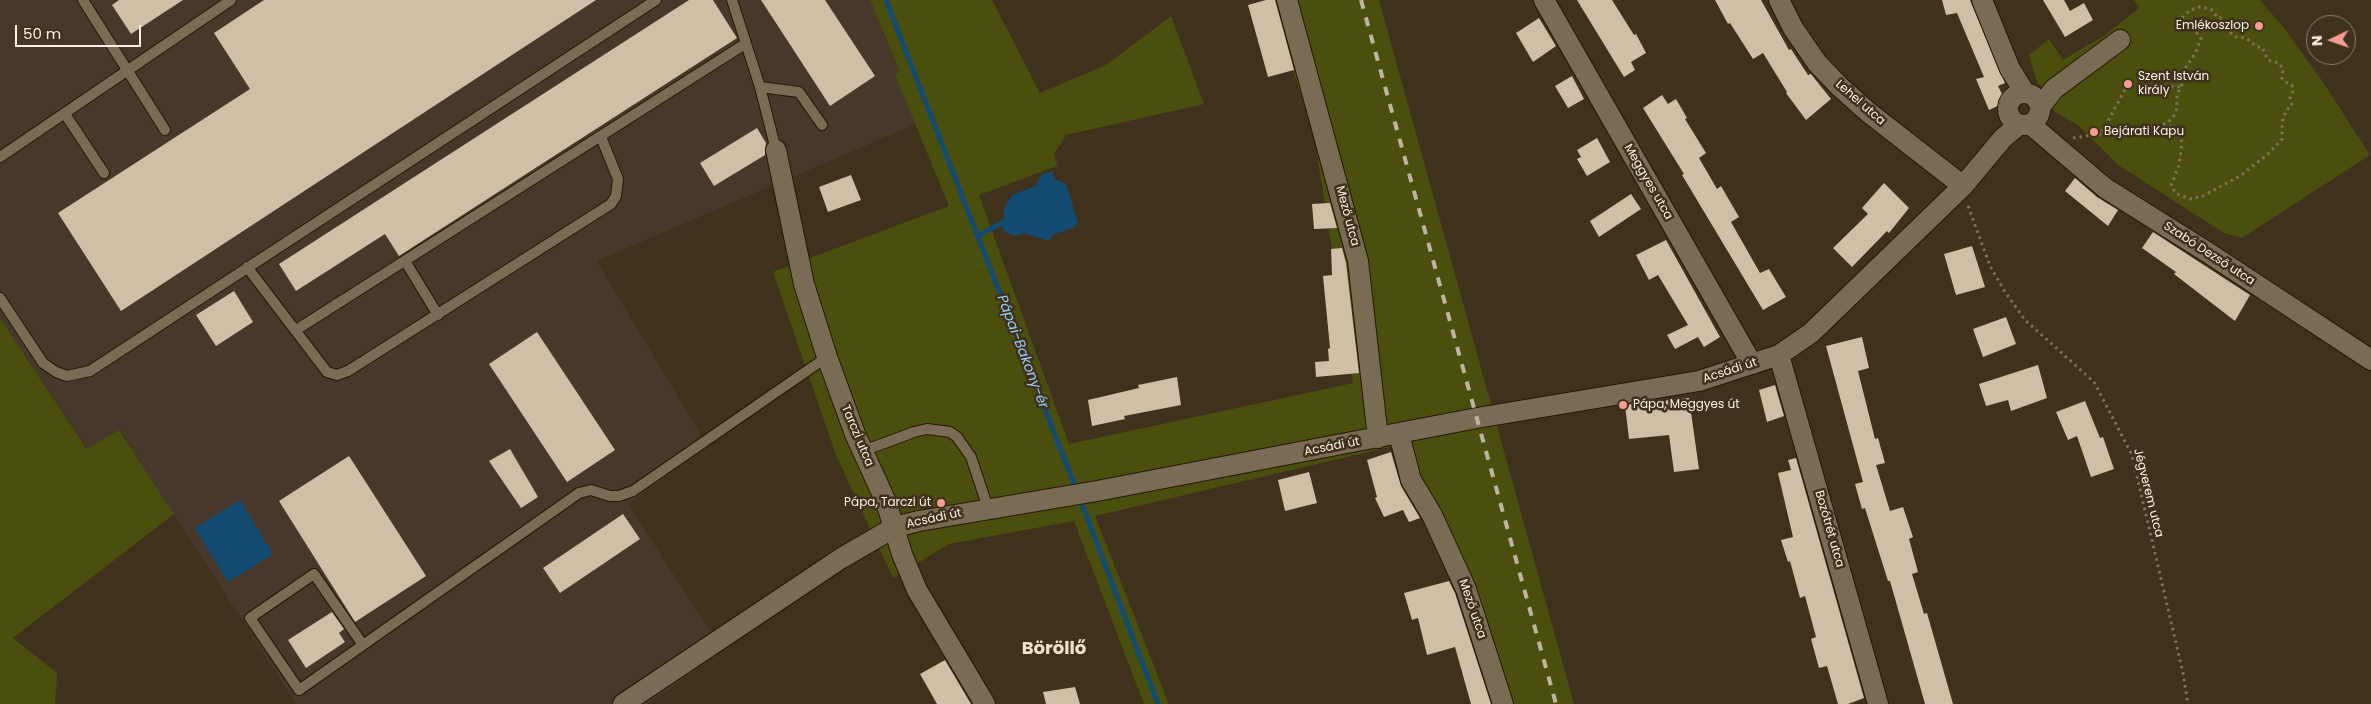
<!DOCTYPE html>
<meta charset="utf-8">
<style>
body{margin:0}
#map{position:relative;width:2371px;height:704px;overflow:hidden;background:#3f311c;font-family:Poppins,sans-serif}
canvas{display:block}
.north{position:absolute;left:2306px;top:15px;width:50px;height:50px;box-sizing:border-box;background:#3f311c;border:1px solid #897e6c;border-radius:50%;rotate:267deg;font-size:14px;font-weight:700;line-height:20px;text-align:center;color:#f9f1e4}
.north::after{content:'';display:block;margin:auto;width:18px;height:22px;background:#f59c93;clip-path:polygon(50% 0,100% 100%,50% 72%,0 100%)}
.scale{position:absolute;left:15px;top:25px;width:126px;height:22px;box-sizing:border-box;border:2px solid #f9f1e4;border-top:0;padding-left:6px;font-size:15px;line-height:18px;white-space:nowrap;color:#f9f1e4;-webkit-text-stroke:4px #3f311c;paint-order:stroke}
</style>
<div id="map">
<canvas width="2371" height="704"></canvas>
<div class="north">N</div>
<div class="scale">50 m</div>
</div>
<script>
const ctx = document.querySelector('canvas').getContext('2d');
ctx.lineJoin = 'round';
function paint(path, color) { ctx.fillStyle = color; ctx.fill(path, 'evenodd'); }
const toPath = rows => new Path2D(rows.map(r => 'M' + r).join(''));
function trace(path, color, width, dash) { ctx.strokeStyle = color; ctx.lineWidth = width; ctx.lineCap = dash ? 'butt' : 'round'; ctx.setLineDash(dash || []); ctx.stroke(path); }
function label(font, color, halo, rows, align = 'center') {
  ctx.font = font + ' Poppins,sans-serif'; ctx.lineWidth = 5; ctx.setLineDash([]); ctx.textBaseline = 'middle'; ctx.strokeStyle = halo; ctx.fillStyle = color; for (const [text, x, y, turn = 0] of rows) {
    ctx.save(); ctx.translate(x, y); ctx.rotate((+turn || 0) * Math.PI / 180); ctx.textAlign = isNaN(turn) ? turn : align; if (halo) ctx.strokeText(text, 0, 0); ctx.fillText(text, 0, 0); ctx.restore();
  }
}
const industrial = toPath([
 [0,0,870,0,900,71,895,75,916,124,597,261,708,447,628,504,723,651,648,704,296,704,120,430,88,449,0,318]
]);
const green = toPath([
 [870,0,992,0,1040,93,1106,65,1171,16,1204,104,1066,135,1054,154,1057,166,979,195,1069,444,1353,383,1314,135,1270,0,1379,0,1574,704,1494,704,1465,600,1394,446,1095,516,1169,704,1144,704,1074,521,949,544,893,578,836,455,773,272,949,206,895,75,900,71],
 [2134,0,2260,0,2284,28,2323,82,2370,155,2242,238,2224,233,2118,165,2079,126,2054,111,2048,94,2037,82,2029,55,2049,39,2063,60,2105,35,2139,8],
 [0,318,87,449,119,430,174,514,13,638,57,673,55,704,0,704]
]);
const water = toPath([
 [1053,171,1054,179,1066,184,1078,223,1073,228,1054,234,1048,241,1024,233,1015,236,1003,231,1004,209,1012,195,1036,186,1041,175],
 [240,500,273,554,228,582,195,528]
]);
const stream = toPath([
 [886,0,1076,489],
 [979,235,1002,223],
 [1080,499,1158,704]
]);
const building = toPath([
 [119,0,183,0,131,34,112,5],
 [264,0,596,0,121,311,58,213,250,89,214,33],
 [689,0,713,0,737,38,399,256,385,234,296,291,279,264],
 [761,0,825,0,875,76,830,106],
 [1266,0,1275,0,1294,70,1268,77,1248,5],
 [1577,0,1612,0,1634,35,1636,34,1646,53,1631,62,1635,70,1624,77],
 [1715,0,1761,0,1789,50,1791,49,1808,75,1811,74,1831,99,1806,120,1786,93,1787,92,1763,53,1753,59,1730,23,1728,24],
 [1942,0,1970,0,2005,83,1998,86,2006,102,1989,110,1976,79,1984,77,1957,13,1946,15],
 [2043,0,2064,0,2070,11,2084,3,2093,20,2065,37],
 [1539,18,1556,46,1533,62,1516,33],
 [1572,76,1584,99,1568,108,1555,86],
 [1662,95,1668,104,1676,99,1687,118,1685,119,1706,153,1699,158,1717,189,1721,186,1739,217,1731,222,1760,273,1769,269,1786,297,1763,310,1682,175,1684,174,1643,108],
 [757,128,766,143,765,155,714,186,700,163],
 [1597,138,1610,162,1587,176,1577,159,1581,157,1577,150],
 [851,175,861,200,828,212,819,187],
 [2075,178,2097,197,2118,210,2108,226,2065,191],
 [1884,183,1909,208,1889,233,1887,231,1852,267,1833,248,1868,214,1862,208],
 [1631,194,1641,209,1599,237,1590,221],
 [1330,203,1337,228,1314,229,1312,204],
 [2153,232,2250,295,2235,321,2174,274,2176,272,2142,248],
 [1666,240,1720,337,1704,347,1698,337,1675,349,1667,335,1688,325,1658,275,1649,280,1636,255],
 [1972,246,1985,287,1956,295,1944,254],
 [1342,248,1346,263,1359,373,1316,377,1315,362,1329,361,1328,349,1330,348,1323,276,1332,275,1331,249],
 [234,291,253,322,216,346,196,315],
 [2006,317,2016,344,1983,357,1973,329],
 [537,332,615,450,567,482,489,364],
 [1862,337,1869,368,1858,371,1875,439,1878,438,1885,463,1876,465,1890,511,1903,507,1913,537,1909,539,1918,572,1912,574,1924,614,1927,613,1953,704,1925,704,1890,581,1888,581,1865,508,1862,509,1855,484,1863,482,1826,346],
 [2038,365,2047,398,2011,411,2008,400,1986,406,1979,384],
 [1177,377,1181,405,1124,416,1125,419,1092,426,1088,400,1139,388,1138,385],
 [1775,385,1784,416,1767,422,1759,390],
 [1689,398,1699,469,1674,472,1669,435,1629,439,1625,405],
 [2085,401,2100,438,2103,437,2114,469,2091,477,2077,436,2068,440,2056,412],
 [510,449,538,497,521,508,489,461],
 [1391,452,1401,486,1420,518,1409,522,1403,510,1384,517,1375,498,1377,497,1367,460],
 [349,456,426,576,355,622,279,501],
 [1796,458,1864,698,1848,704,1838,704,1827,666,1819,668,1811,639,1816,637,1805,596,1800,598,1790,561,1788,562,1781,540,1793,537,1778,473,1791,470,1788,460],
 [1309,472,1317,503,1285,511,1278,480],
 [623,514,640,539,560,593,543,568],
 [1449,581,1455,593,1491,704,1471,704,1455,647,1427,655,1418,618,1412,620,1404,593],
 [332,612,344,629,339,633,345,642,306,668,288,640],
 [945,660,971,704,937,704,920,674],
 [1075,687,1080,704,1046,704,1043,692]
]);
const path = toPath([
 [2102,132,2128,84,2180,87],
 [2073,138,2166,124,2176,129,2182,142,2179,165,2171,186,2177,194,2190,199,2203,196,2240,176,2267,155,2282,139,2282,123,2286,110,2292,106,2290,97,2293,91,2292,85,2285,82,2282,78,2283,69,2279,63,2268,60,2262,47,2257,47,2246,38,2236,37,2232,34,2223,24,2222,18,2218,18,2211,9,2200,7,2190,10,2179,21,2180,26,2186,29,2202,25,2203,29,2197,33,2201,39,2195,54,2185,68,2186,76,2177,95,2177,108,2173,117,2166,124],
 [1968,206,1990,266,2005,292,2025,320,2094,382,2132,455,2183,673,2188,704]
]);
const service = toPath([
 [83,0,165,130],
 [732,0,760,87,776,150],
 [760,87,799,92,822,125],
 [65,114,104,173],
 [0,157,231,0],
 [405,261,438,315],
 [247,267,327,372,337,375,348,371,611,204,616,196,618,179,601,137],
 [0,298,43,363,56,372,67,376,90,371,656,0],
 [296,330,745,44],
 [863,451,914,432,927,429,950,432,957,437,971,457,988,508],
 [363,645,314,574,250,618,299,690,363,645,579,493,591,490,610,496,619,496,633,491,827,357]
]);
const minor = toPath([
 [1287,0,1358,261,1378,438],
 [1544,0,1752,364],
 [1779,0,1793,28,1817,63,1839,86,1868,112,1963,186],
 [1982,0,2010,69,2025,93],
 '2008 109a16 16 0 1 1 32 0a16 16 0 1 1-32 0Z',
 [2040,107,2054,89,2120,40],
 [2030,124,2105,188,2207,252,2371,360],
 [776,150,804,284,827,357,855,434,886,502,902,554,917,590,985,704],
 [1779,355,1878,704],
 [1399,434,1411,480,1432,515,1466,589,1503,704],
 [623,704,840,559,895,527,919,521,1097,491,1477,418,1699,381,1779,355,1811,333,1963,186,2003,138,2019,125]
]);
const rail = toPath([
 [1361,0,1556,704]
]);
const markers = [
 [2259,26,5,"#f59c93"],
 [2128,84,5,"#f59c93"],
 [2094,132,5,"#f59c93"],
 [1623,405,5,"#f59c93"],
 [941,503,5,"#f59c93"]
];
const poiNames = [
 ["Emlékoszlop",2249,26,"right"],
 ["Szent István",2138,77],
 ["király",2138,91],
 ["Bejárati Kapu",2104,132],
 ["Pápa, Meggyes út",1633,405],
 ["Pápa, Tarczi út",931,503,"right"]
];
const streetNames = [
 ["Lehel utca",1860,103,41],
 ["Meggyes utca",1648,182,60],
 ["Mező utca",1347,216,75],
 ["Szabó Dezső utca",2209,254,33],
 ["Acsádi út",1730,371,-18],
 ["Tarczi utca",857,436,67],
 ["Acsádi út",1332,447,-11],
 ["Jégverem utca",2148,493,76],
 ["Acsádi út",934,519,-12],
 ["Bozótrét utca",1829,529,74],
 ["Mező utca",1472,609,71]
];
const waterNames = [
 ["Pápai-Bakony-ér",1022,352,69]
];
const districtNames = [
 ["Böröllő",1054,649]
];
paint(industrial, '#47382b');
paint(green, '#4a4f0e');
paint(water, '#134b73');
trace(stream, '#134b73', 5);
paint(building, '#d0bfa6');
trace(service, '#251804', 12);
trace(minor, '#251804', 22);
trace(path, '#7e725f', 3, [2.5, 4]);
trace(service, '#7a6b54', 10);
trace(minor, '#7a6b54', 20);
trace(rail, '#beb4a4', 4, [9, 9]);
for (const [x, y, r, color] of markers) { const dot = new Path2D(); dot.arc(x, y, r, 0, 2 * Math.PI); ctx.fillStyle = color; ctx.fill(dot); trace(dot, '#3f311c', 2); }
label('12px', '#f9f1e4', '#3f311c', poiNames, 'left');
label('12px', '#f9f1e4', '#3f311c', streetNames);
label('italic 14px', '#96cbf7', '#3f311c', waterNames);
label('bold 18px', '#f3e1c7', '#3f311c', districtNames);
</script>
